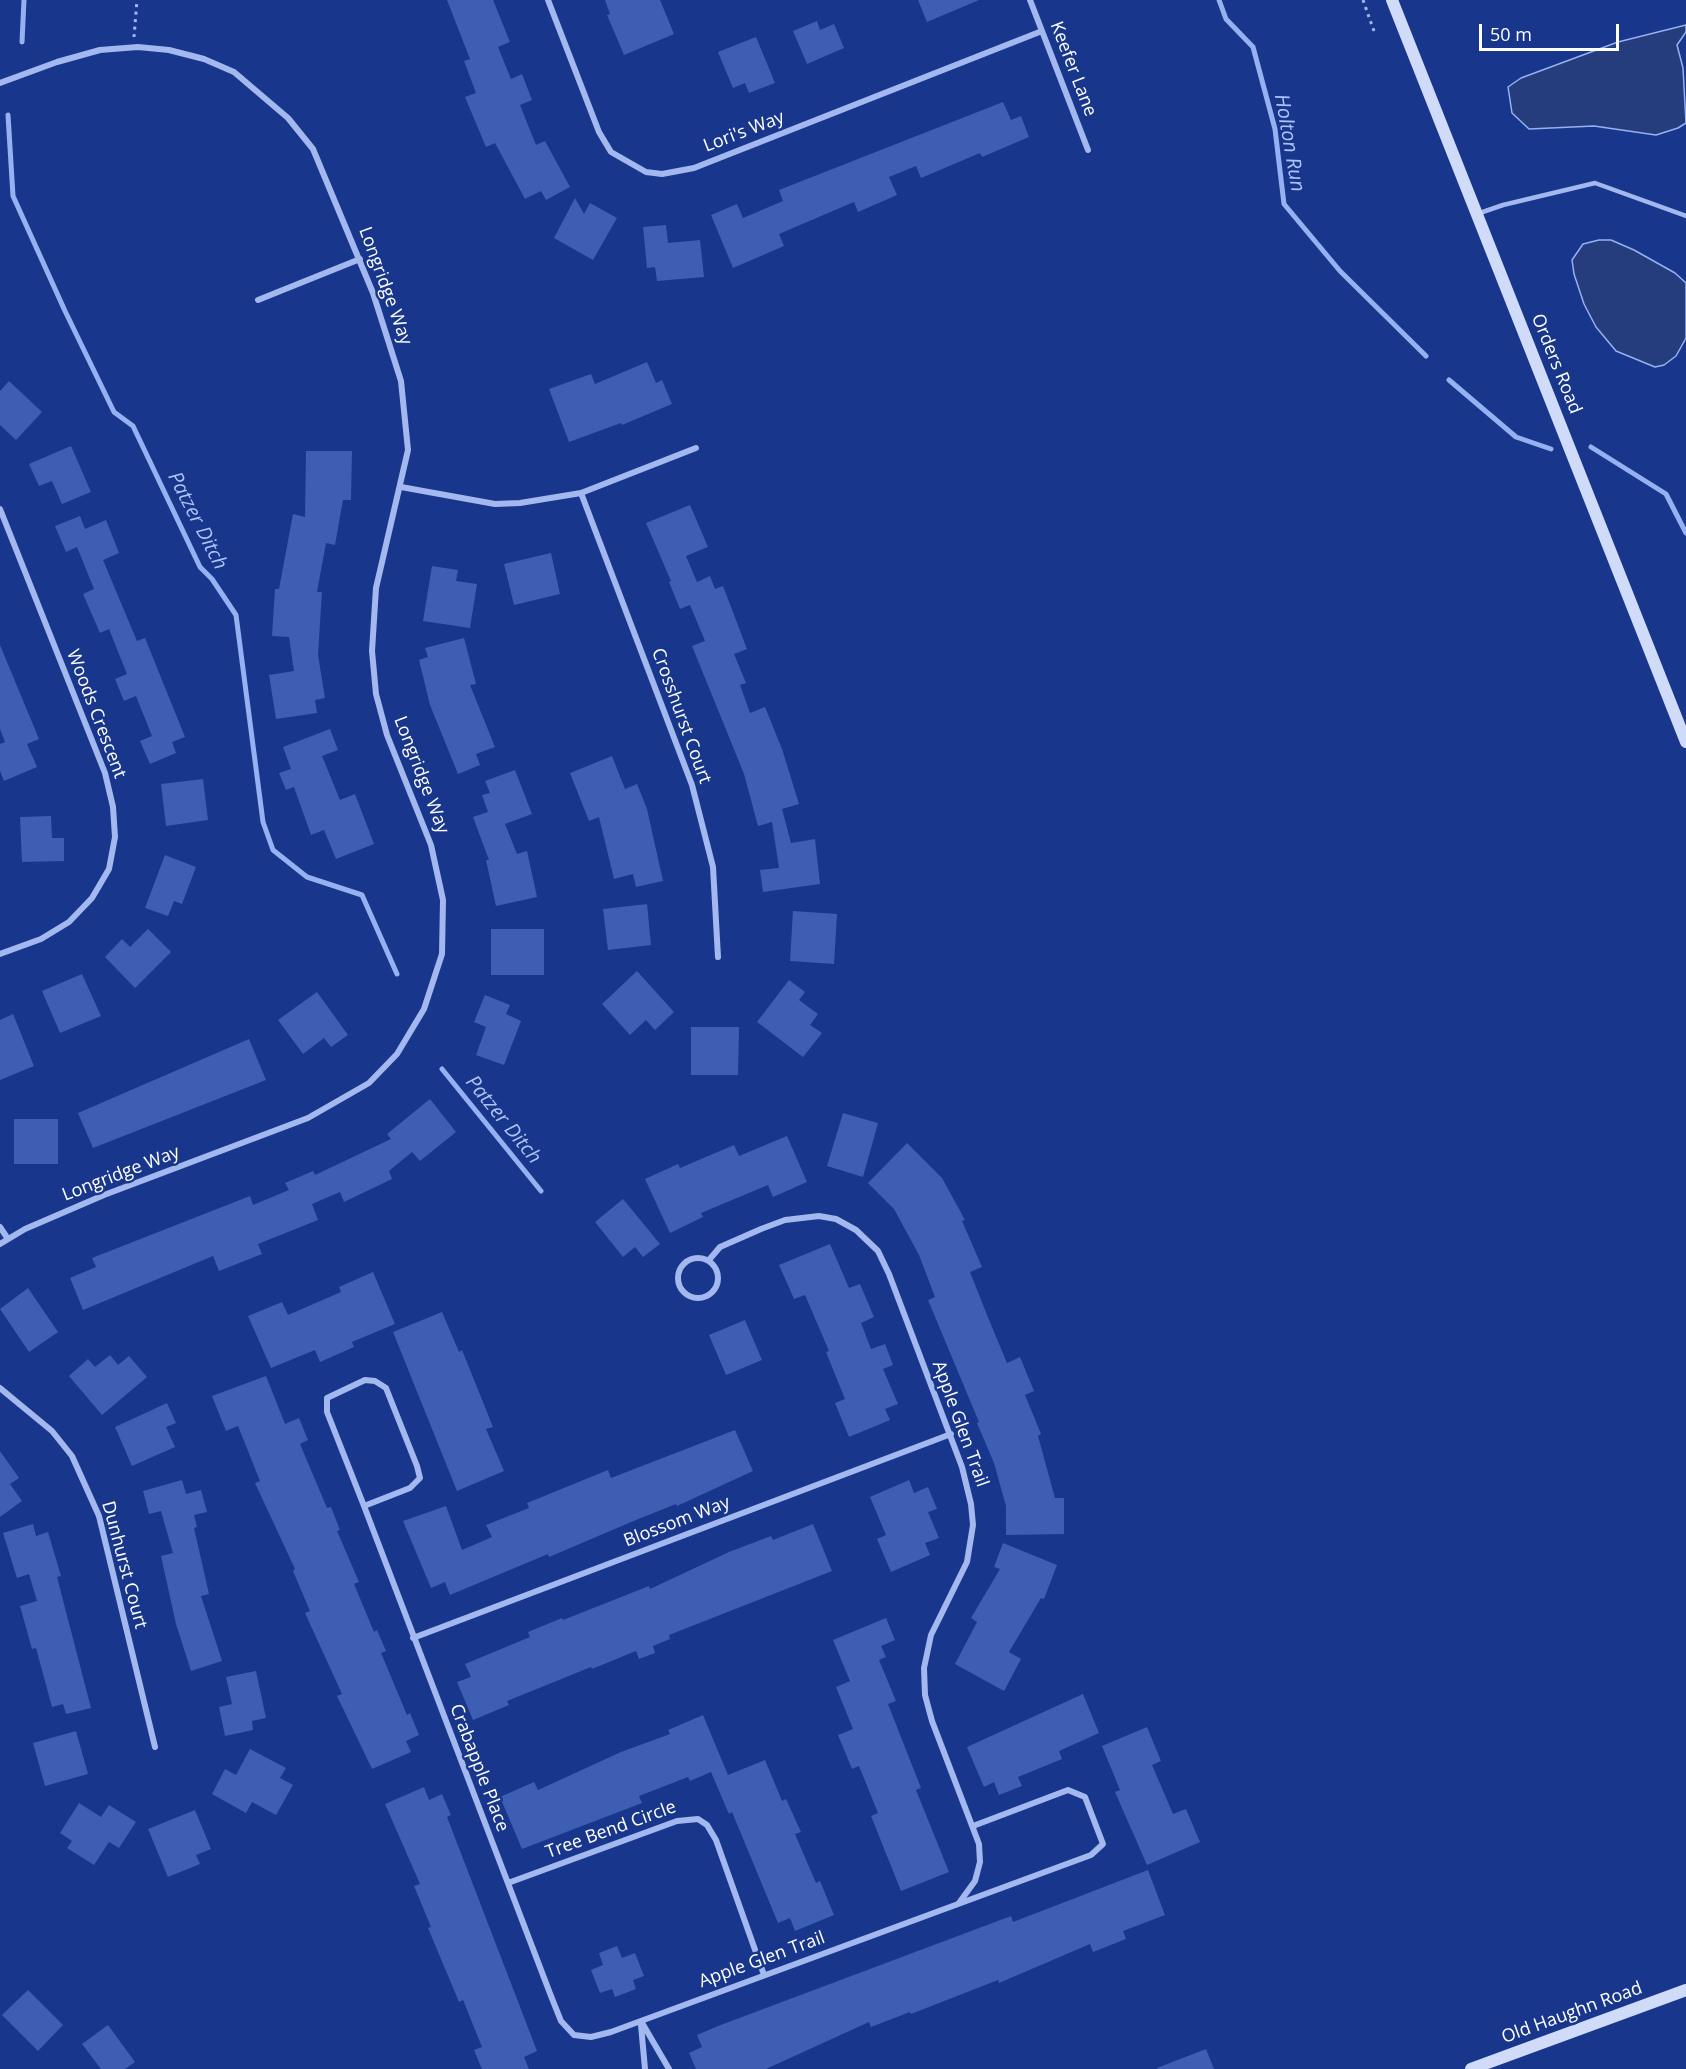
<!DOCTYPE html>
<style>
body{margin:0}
#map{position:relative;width:1686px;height:2069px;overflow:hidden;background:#18378c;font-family:"Open Sans",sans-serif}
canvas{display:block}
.scale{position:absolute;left:1479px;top:24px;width:140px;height:27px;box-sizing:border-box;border:3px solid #fff;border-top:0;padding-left:8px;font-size:18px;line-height:21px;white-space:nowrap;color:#fff;-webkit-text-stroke:4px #18378c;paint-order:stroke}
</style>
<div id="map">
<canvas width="1686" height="2069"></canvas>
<div class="scale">50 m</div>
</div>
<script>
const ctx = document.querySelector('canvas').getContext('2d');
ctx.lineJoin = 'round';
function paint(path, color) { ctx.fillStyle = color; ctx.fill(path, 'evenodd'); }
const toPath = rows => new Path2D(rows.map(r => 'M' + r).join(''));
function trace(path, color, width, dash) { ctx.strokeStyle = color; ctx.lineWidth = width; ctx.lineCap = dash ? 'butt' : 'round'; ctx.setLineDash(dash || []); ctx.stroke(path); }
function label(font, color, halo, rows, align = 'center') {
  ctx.font = font + ' "Open Sans",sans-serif'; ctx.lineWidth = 5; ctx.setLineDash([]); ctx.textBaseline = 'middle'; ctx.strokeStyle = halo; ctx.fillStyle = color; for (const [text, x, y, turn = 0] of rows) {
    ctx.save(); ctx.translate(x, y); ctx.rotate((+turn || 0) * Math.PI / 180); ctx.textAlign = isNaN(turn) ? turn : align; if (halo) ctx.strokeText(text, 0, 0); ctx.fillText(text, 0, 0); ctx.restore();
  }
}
const water = toPath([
 [1686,25,1686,32,1677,45,1683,68,1686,123,1678,128,1656,135,1594,126,1529,129,1512,113,1508,87,1521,78,1618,42,1686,25],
 [1599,240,1611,240,1634,250,1675,273,1686,283,1686,338,1676,356,1664,365,1655,367,1616,351,1596,327,1584,304,1574,274,1572,260,1583,244,1599,240]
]);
const stream = toPath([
 [1219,0,1226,19,1253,47,1275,129,1284,204,1340,271,1426,356],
 [22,42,24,0],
 [8,115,13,196,65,311,114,412,133,426,200,567,212,579,236,615,263,822,273,850,307,877,362,895,397,974],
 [1449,380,1516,437,1551,449],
 [1591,447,1666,494,1686,533],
 [442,1069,541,1191]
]);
const building = toPath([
 [447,0,493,0,510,42,498,47,511,79,522,74,532,100,520,105,536,145,545,141,570,187,546,200,541,191,525,199,495,143,486,147,465,97,476,93,464,61,470,59],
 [605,0,660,0,674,34,624,55,607,15,610,14],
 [918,0,979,0,927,22],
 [817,21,820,30,834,24,844,48,807,64,793,31],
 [756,37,775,83,749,93,745,83,733,88,718,52],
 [1003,102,1011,120,1021,116,1029,137,982,157,980,153,921,178,916,166,889,177,897,195,858,212,854,202,779,234,784,246,733,268,711,215,737,204,743,218,783,201,779,190],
 [575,198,584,214,590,203,617,218,593,260,554,238],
 [666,225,668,243,700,240,704,277,657,281,655,267,647,268,643,227],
 [647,362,656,383,662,380,672,404,622,425,621,423,569,442,549,389,591,374,595,384],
 [9,381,42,412,16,440,0,425,0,391],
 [71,446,91,492,62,504,52,481,39,486,29,464],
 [306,451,352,451,351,500,343,500,335,545,326,543,317,592,322,592,318,655,325,698,315,700,317,713,276,719,269,675,294,671,289,637,272,636,275,589,279,589,293,514,305,517],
 [690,505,708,547,686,556,697,582,710,576,715,589,723,586,747,649,734,654,746,683,740,685,750,713,765,707,782,749,799,804,782,809,791,843,815,839,820,884,763,892,760,870,779,868,772,822,758,826,744,774,692,646,705,641,690,605,680,609,669,582,671,581,646,523],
 [80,516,85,529,106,520,119,553,103,560,137,641,145,638,185,737,172,742,176,753,150,764,140,741,152,736,136,696,124,701,115,679,127,674,109,629,100,633,83,594,94,589,77,547,66,552,55,526],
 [551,553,560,594,514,605,504,564],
 [432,566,458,570,456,581,477,584,470,628,423,621],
 [464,638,476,684,470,685,495,747,476,754,480,765,458,774,430,705,419,660,428,657,425,648],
 [0,645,39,739,27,744,37,767,4,781,0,771,0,744,5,742,0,729],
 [330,729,338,750,322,756,340,800,355,794,374,844,336,859,324,830,311,835,294,787,286,790,279,773,291,769,283,747],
 [612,756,625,789,637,784,647,809,663,881,636,887,633,874,614,879,599,817,589,821,570,773],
 [515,770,532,814,505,824,517,854,527,851,537,897,496,906,486,860,489,860,473,817,488,812,482,795,490,793,485,781],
 [203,779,208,820,166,826,161,784],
 [51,816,52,838,64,838,64,861,22,862,20,817],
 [165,855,196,867,182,904,174,901,168,916,145,908],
 [647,904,651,945,608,950,603,909],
 [793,911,837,914,834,964,790,961],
 [148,929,171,952,135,988,105,957,122,939,130,947],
 [491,929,544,929,544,975,491,975],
 [637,971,674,1012,655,1030,646,1020,630,1035,602,1004],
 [82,974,101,1016,60,1033,42,991],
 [789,980,805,992,799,1000,818,1014,810,1025,822,1033,803,1057,757,1022],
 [317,992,348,1035,331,1047,324,1038,303,1054,278,1020],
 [485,995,510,1005,506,1014,521,1021,504,1065,476,1055,486,1027,474,1022],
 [13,1014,34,1066,0,1080,0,1020],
 [691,1027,739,1027,738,1075,691,1075],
 [249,1039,266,1080,93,1148,78,1113],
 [430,1099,456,1132,420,1161,412,1152,389,1171,392,1179,344,1202,340,1192,312,1204,318,1220,258,1244,262,1254,219,1271,213,1256,83,1310,70,1278,96,1267,92,1258,250,1196,253,1205,289,1190,285,1183,313,1171,315,1175,391,1139,387,1134],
 [843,1113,878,1123,863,1177,827,1166],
 [14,1119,58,1119,58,1164,14,1164],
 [787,1136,807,1182,773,1197,768,1185,701,1213,703,1217,670,1233,645,1179,678,1164,680,1168,734,1145,739,1156],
 [907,1143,942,1178,965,1220,962,1221,982,1267,970,1272,987,1315,1007,1363,1020,1357,1034,1391,1025,1395,1041,1434,1038,1436,1055,1498,1064,1498,1064,1534,1006,1535,1006,1506,994,1463,977,1423,979,1422,928,1300,935,1297,919,1255,894,1209,868,1183],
 [623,1199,660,1244,643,1257,635,1247,623,1257,595,1222],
 [830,1244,849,1288,860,1284,874,1317,861,1323,871,1349,885,1344,893,1365,883,1369,898,1404,885,1409,890,1420,849,1437,835,1403,845,1399,826,1352,829,1351,805,1295,794,1299,779,1265],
 [373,1272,395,1324,352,1342,354,1347,320,1362,315,1350,271,1368,248,1316,282,1302,288,1315,341,1292,339,1287],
 [28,1288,58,1332,29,1352,0,1309],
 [442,1312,459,1352,462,1350,493,1427,486,1429,504,1471,457,1491,393,1332],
 [745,1320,762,1360,726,1375,709,1335],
 [110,1355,118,1365,129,1356,147,1377,102,1415,69,1376,88,1359,95,1367],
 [266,1376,285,1424,299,1418,308,1440,300,1444,327,1508,331,1507,340,1530,337,1531,359,1582,354,1584,374,1632,377,1630,386,1651,381,1653,407,1715,410,1713,419,1735,406,1741,411,1752,372,1769,337,1696,342,1694,305,1613,310,1611,293,1571,295,1569,255,1483,260,1481,238,1426,226,1431,212,1396],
 [167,1403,176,1423,166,1427,175,1447,132,1466,115,1427],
 [735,1430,753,1471,677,1506,676,1504,636,1520,549,1557,548,1554,450,1595,445,1582,431,1588,403,1521,446,1506,462,1550,492,1537,486,1525,529,1508,527,1503,608,1470,611,1478],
 [0,1451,19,1478,10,1484,22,1501,0,1517],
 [182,1480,186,1494,201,1490,207,1512,194,1515,197,1527,194,1528,209,1594,201,1596,222,1661,191,1671,176,1624,161,1556,173,1553,161,1511,149,1514,143,1491],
 [909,1480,914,1493,928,1487,937,1509,928,1512,939,1538,925,1543,930,1555,891,1572,877,1539,886,1535,870,1497],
 [33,1524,36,1536,48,1532,61,1576,57,1577,91,1708,66,1714,63,1704,52,1707,36,1648,32,1649,20,1606,37,1601,29,1574,17,1578,3,1533],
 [813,1524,832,1571,669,1635,670,1639,653,1646,655,1653,639,1659,636,1651,592,1669,591,1667,507,1701,509,1705,473,1720,457,1682,471,1677,465,1664,530,1637,528,1632,562,1618,563,1620,649,1586,650,1589,729,1552,771,1536,773,1540],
 [1003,1543,1057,1565,1044,1599,1041,1598,1009,1652,1021,1659,1004,1691,955,1664,977,1622,971,1618,1000,1569,994,1567],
 [886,1618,895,1640,881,1646,886,1657,879,1660,896,1701,888,1704,921,1788,916,1790,949,1872,901,1891,871,1816,878,1813,859,1766,852,1769,838,1735,853,1729,836,1687,850,1681,833,1640],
 [256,1671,266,1718,252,1721,253,1730,225,1736,219,1707,232,1704,226,1677],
 [1083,1694,1099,1733,1059,1751,1062,1759,1018,1777,1022,1786,999,1795,994,1782,984,1787,967,1747],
 [703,1715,728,1775,765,1760,782,1801,786,1799,801,1832,795,1834,816,1883,820,1881,834,1915,795,1931,790,1918,778,1923,732,1812,729,1814,711,1772,690,1781,688,1777,639,1796,642,1803,522,1849,500,1797,534,1782,538,1790,621,1752,670,1734,668,1730],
 [1147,1727,1161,1761,1152,1765,1173,1814,1186,1809,1200,1842,1147,1865,1115,1792,1120,1790,1102,1746],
 [76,1731,88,1774,45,1786,33,1743],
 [250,1749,286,1768,280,1778,293,1785,276,1815,252,1802,246,1813,212,1794,225,1769,236,1775],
 [424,1787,429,1800,442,1794,451,1815,447,1817,537,2051,524,2057,529,2069,482,2069,474,2050,482,2047,463,2000,459,2002,428,1928,431,1927,414,1886,420,1884,385,1804],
 [79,1803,101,1817,109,1805,136,1822,119,1848,109,1842,94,1865,67,1848,72,1841,60,1833],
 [195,1810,211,1849,196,1855,200,1864,168,1877,148,1829],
 [1148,1870,1165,1915,1123,1931,1126,1939,1093,1952,1090,1944,999,1983,998,1980,911,2014,910,2012,871,2027,869,2022,766,2069,696,2069,689,2053,702,2047,697,2035,718,2026,1011,1916,1013,1922],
 [617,1946,622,1958,635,1953,644,1976,633,1980,636,1989,615,1997,612,1989,600,1993,591,1970,603,1965,599,1953],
 [28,1990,63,2025,38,2051,2,2015],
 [108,2025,135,2062,125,2069,101,2069,82,2044],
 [1206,2049,1214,2069,1158,2069,1157,2068]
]);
const path = toPath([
 [1363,0,1375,34],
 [134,37,137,0]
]);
const lane = toPath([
 [1477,214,1503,205,1595,183,1686,216]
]);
const street = toPath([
 [548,0,599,132,611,152,646,172,662,174,694,168,1042,31],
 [1030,0,1088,150],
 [0,83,57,62,100,50,138,47,169,50,204,59,234,72,288,118,313,149,373,293,401,381,408,450,376,588,372,651,376,694,387,735,431,845,443,900,442,954,424,1009,397,1054,369,1083,308,1118,104,1195,25,1229,0,1244],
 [258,300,360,259],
 [401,487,495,504,520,503,581,493,696,448],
 [581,493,692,785,713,867,718,957],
 [0,509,105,773,113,807,115,837,109,869,92,898,69,922,41,939,0,954],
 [0,1227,8,1239],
 '678 1278a20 20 0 1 1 40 0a20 20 0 1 1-40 0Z',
 [709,1260,720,1247,761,1229,785,1220,819,1216,836,1219,856,1230,878,1251,889,1274,962,1467,971,1504,973,1525,967,1562,931,1635,924,1668,925,1695,932,1721,979,1844,980,1862,975,1881,959,1903],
 [0,1388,52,1431,72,1456,99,1516,155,1747],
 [364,1506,327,1412,327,1398,365,1380,375,1381,386,1388,417,1466,420,1478,410,1488,364,1506,551,1996,561,2021,574,2035,591,2037,611,2032,1091,1855,1103,1844,1085,1797,1068,1790,973,1826],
 [413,1638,951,1434],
 [508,1883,677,1821,698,1819,707,1825,716,1840,764,1975],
 [641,2021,669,2069],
 [641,2025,645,2069]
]);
const secondary = toPath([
 [1392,0,1686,742],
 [1471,2069,1686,1990]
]);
const streetNames = [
 ["Keefer Lane",1073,69,69],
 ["Lori's Way",744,132,-21],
 ["Longridge Way",385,286,70],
 ["Orders Road",1556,364,68],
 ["Woods Crescent",96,714,69],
 ["Crosshurst Court",681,716,70],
 ["Longridge Way",421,775,69],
 ["Longridge Way",121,1174,-21],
 ["Apple Glen Trail",960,1424,70],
 ["Blossom Way",677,1522,-21],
 ["Dunhurst Court",124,1565,75],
 ["Crabapple Place",479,1768,69],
 ["Tree Bend Circle",611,1830,-20],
 ["Apple Glen Trail",762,1960,-20],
 ["Old Haughn Road",1572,2013,-20]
];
const waterNames = [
 ["Holton Run",1289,143,80],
 ["Patzer Ditch",197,521,63],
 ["Patzer Ditch",503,1120,51]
];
paint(water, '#263d7d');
trace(water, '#96b1f1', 1.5);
trace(stream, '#96b1f1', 5);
paint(building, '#3d5eb2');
trace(path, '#a3b8ee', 3, [3, 4.5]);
trace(lane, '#a3b8ee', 4.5);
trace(street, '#a3b8ee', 6);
trace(secondary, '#d0dbfa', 12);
label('18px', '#fff', '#18378c', streetNames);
label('italic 20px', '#afc3f5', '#18378c', waterNames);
</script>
